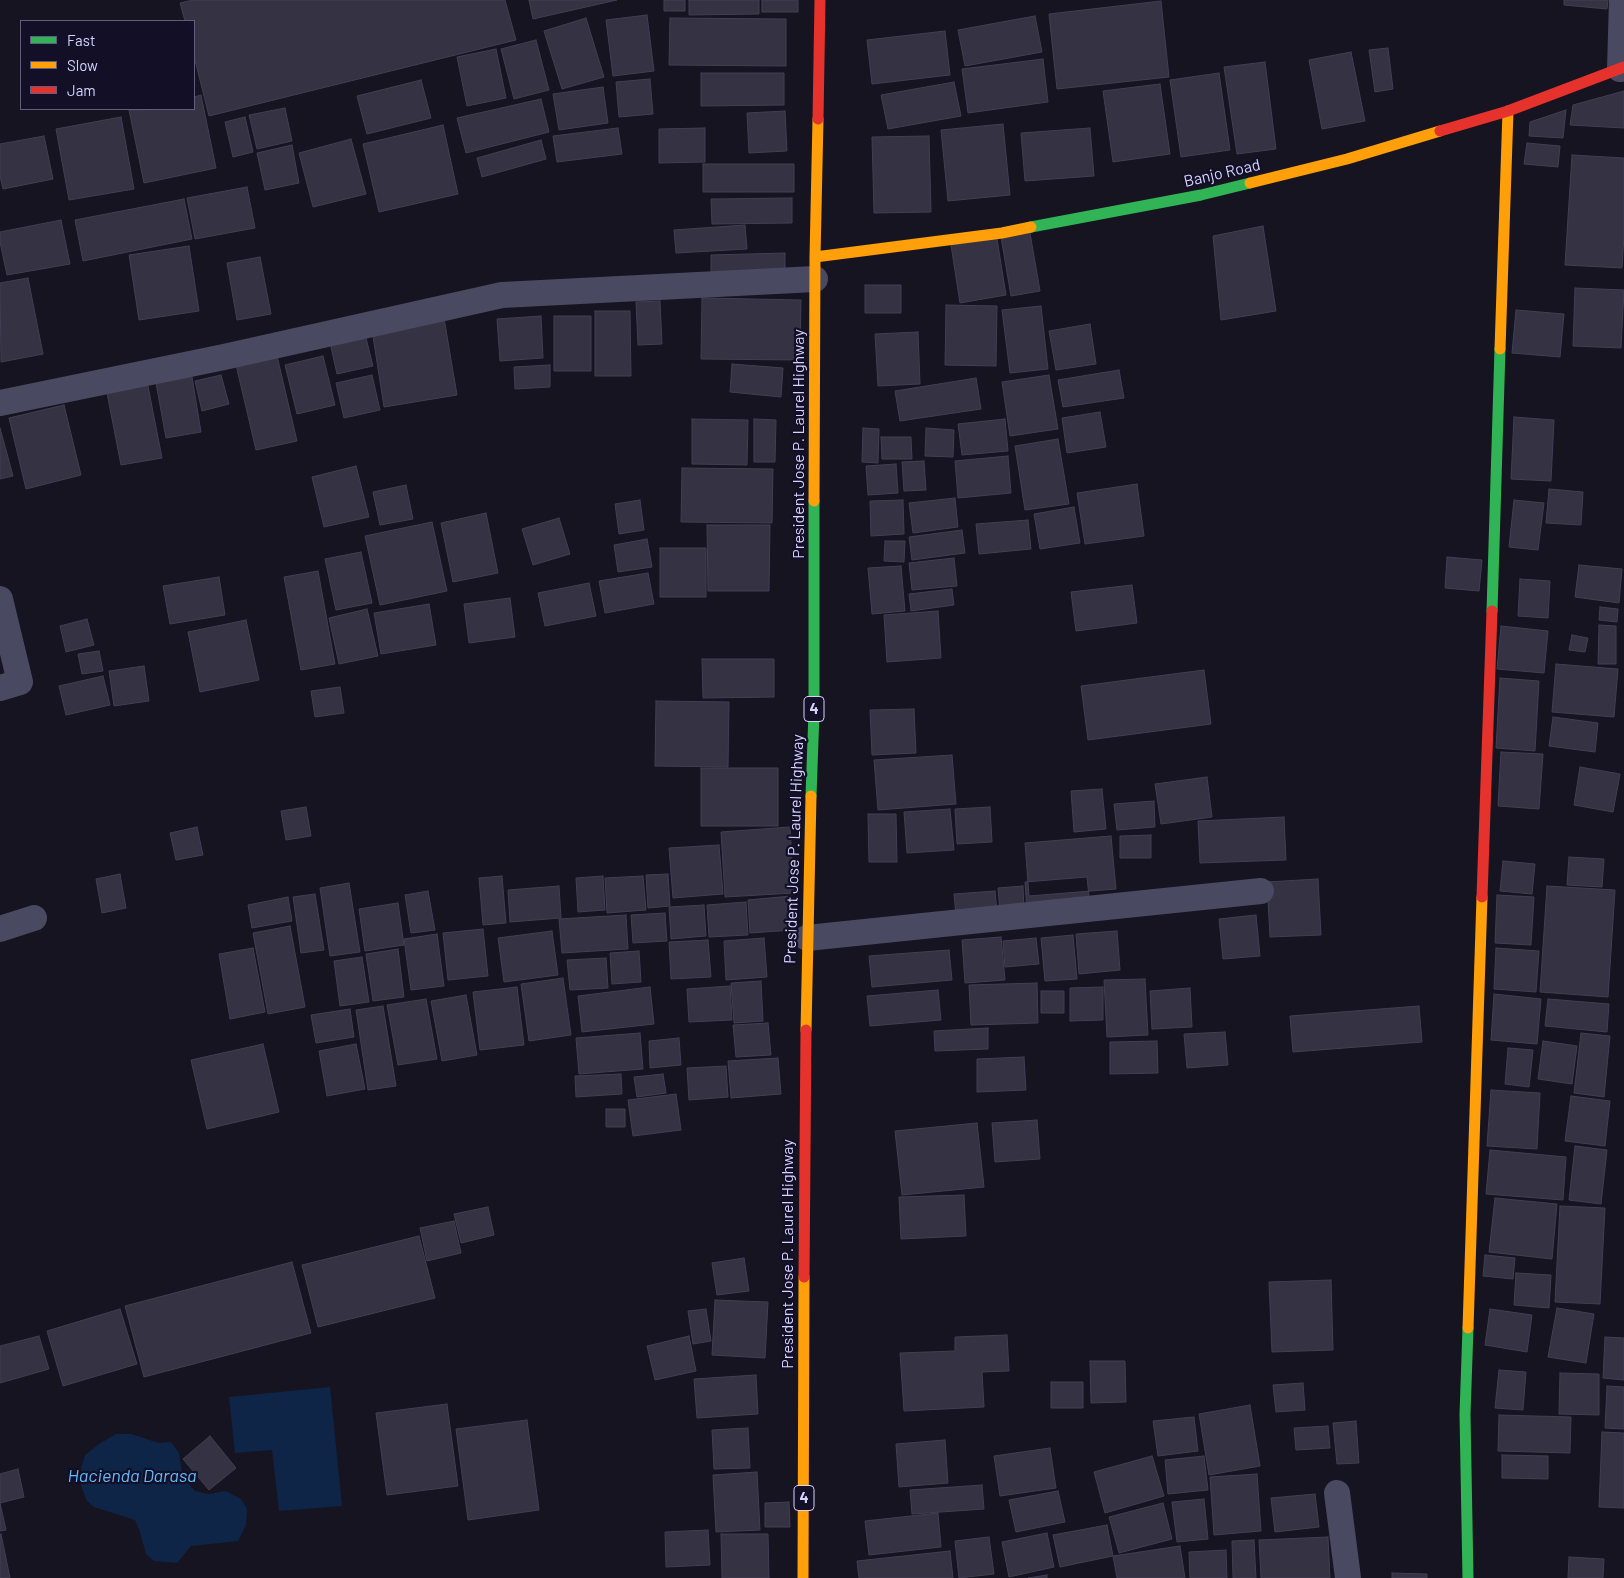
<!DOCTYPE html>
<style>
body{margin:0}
#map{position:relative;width:1624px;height:1578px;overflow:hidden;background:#161421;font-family:Barlow,sans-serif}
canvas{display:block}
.legend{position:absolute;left:20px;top:20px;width:175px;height:90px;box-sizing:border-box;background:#120f26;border:1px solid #615d7d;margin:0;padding:6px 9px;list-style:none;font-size:15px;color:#d7d3ff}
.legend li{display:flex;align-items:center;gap:10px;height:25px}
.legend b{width:25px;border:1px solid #615d7d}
</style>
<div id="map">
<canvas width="1624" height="1578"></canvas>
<ul class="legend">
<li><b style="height:6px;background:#30b455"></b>Fast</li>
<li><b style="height:6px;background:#ff9f0a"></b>Slow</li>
<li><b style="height:6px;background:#e5322d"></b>Jam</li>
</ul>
</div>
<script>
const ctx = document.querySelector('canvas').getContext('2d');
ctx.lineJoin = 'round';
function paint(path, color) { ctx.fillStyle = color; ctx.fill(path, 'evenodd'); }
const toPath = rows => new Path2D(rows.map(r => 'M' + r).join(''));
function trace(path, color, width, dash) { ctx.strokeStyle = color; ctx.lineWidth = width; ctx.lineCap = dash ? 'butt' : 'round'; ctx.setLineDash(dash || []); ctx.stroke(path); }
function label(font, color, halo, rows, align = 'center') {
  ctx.font = font + ' Barlow,sans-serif'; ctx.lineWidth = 4.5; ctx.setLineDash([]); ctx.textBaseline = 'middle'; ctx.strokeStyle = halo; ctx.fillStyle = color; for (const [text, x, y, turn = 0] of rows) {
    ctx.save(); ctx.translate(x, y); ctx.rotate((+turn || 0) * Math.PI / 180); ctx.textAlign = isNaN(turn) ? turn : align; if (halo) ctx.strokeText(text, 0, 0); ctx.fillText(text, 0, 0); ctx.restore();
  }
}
const water = toPath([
 [330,1387,342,1506,279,1511,272,1450,235,1453,229,1397],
 [116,1434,131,1434,159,1443,171,1442,179,1453,183,1478,195,1491,208,1494,226,1491,241,1499,247,1509,246,1525,238,1541,191,1546,177,1563,154,1561,146,1554,140,1532,135,1520,94,1507,87,1501,81,1486,81,1468,85,1455,99,1444]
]);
const building = toPath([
 [193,0,505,0,516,40,209,116,194,56,194,21,185,21,180,3,193,0],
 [529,0,617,0,533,19,529,0],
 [664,0,685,0,685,11,664,11,664,0],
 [689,0,759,0,759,14,689,15,689,0],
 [762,0,798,0,798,12,762,12,762,0],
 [1564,0,1608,0,1607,9,1564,5,1564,0],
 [1161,1,1169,77,1057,89,1049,14,1161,1],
 [647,15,654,71,613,76,606,20,647,15],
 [1035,16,1042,52,965,66,958,30,1035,16],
 [586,18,604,77,562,89,544,31,586,18],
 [670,18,786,19,786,66,669,65,670,18],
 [945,31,950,75,872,84,867,40,945,31],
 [536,40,549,90,514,99,501,49,536,40],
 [1388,48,1393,89,1375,92,1369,50,1388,48],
 [496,49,506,98,467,106,457,57,496,49],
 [1351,52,1365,121,1322,129,1309,60,1351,52],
 [1043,59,1048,102,968,113,962,69,1043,59],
 [1265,62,1276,149,1237,154,1224,67,1265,62],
 [701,73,784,73,784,105,701,106,701,73],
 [1219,73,1230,150,1181,157,1170,80,1219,73],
 [650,79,653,114,619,117,616,82,650,79],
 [421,80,431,118,367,134,357,96,421,80],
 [954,82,961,116,888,129,881,95,954,82],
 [1160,84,1170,154,1113,162,1103,91,1160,84],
 [603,87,608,123,559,130,553,94,603,87],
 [1624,91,1624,128,1570,125,1573,105,1624,91],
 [201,95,216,168,144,183,129,110,194,109,194,97,201,95],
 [541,99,549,132,466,153,457,118,541,99],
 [285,108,292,141,257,149,249,115,285,108],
 [1566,110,1563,138,1529,136,1530,122,1566,110],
 [785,111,787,151,749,153,747,113,785,111],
 [121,117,134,189,69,200,56,129,121,117],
 [245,117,253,152,233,157,225,122,245,117],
 [1003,124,1010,195,948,201,941,130,1003,124],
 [443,125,458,194,379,212,363,144,443,125],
 [618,128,622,154,557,162,553,136,618,128],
 [705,128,705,162,659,163,659,129,705,128],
 [1090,128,1094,176,1025,181,1021,133,1090,128],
 [44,136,53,179,3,189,0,176,0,144,44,136],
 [929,136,931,212,874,213,872,137,929,136],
 [351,139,366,194,313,207,299,153,351,139],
 [541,140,546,159,482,177,477,158,541,140],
 [1527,143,1560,146,1558,167,1524,164,1527,143],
 [292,145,299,183,265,190,257,153,292,145],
 [1572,155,1624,158,1624,235,1622,268,1565,265,1572,155],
 [703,164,794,164,794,192,703,192,703,164],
 [247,187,255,228,195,239,187,198,247,187],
 [792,198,792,223,712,224,711,199,792,198],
 [184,199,192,239,83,261,75,220,184,199],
 [61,220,70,264,7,275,0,242,0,232,61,220],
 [745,225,747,249,676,253,674,230,745,225],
 [1263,226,1276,311,1221,320,1213,236,1263,226],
 [1030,233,1040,291,1011,296,1001,237,1030,233],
 [997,239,1006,295,960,303,951,245,997,239],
 [189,246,199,311,139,320,129,255,189,246],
 [785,253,785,276,711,278,711,255,785,253],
 [260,257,271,314,237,320,227,263,260,257],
 [28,278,43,354,1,362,0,283,28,278],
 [865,285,901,285,901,313,865,313,865,285],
 [1575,288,1624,290,1621,348,1573,346,1575,288],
 [702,298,801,300,800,360,701,359,702,298],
 [660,301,662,344,638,345,636,302,660,301],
 [946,305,997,306,996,366,945,365,946,305],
 [1041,306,1048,369,1010,373,1002,310,1041,306],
 [1516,310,1564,314,1560,357,1512,353,1516,310],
 [595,311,630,311,631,376,595,376,595,311],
 [541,316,543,358,500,361,497,319,541,316],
 [554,316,591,316,591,371,554,371,554,316],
 [444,318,457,395,384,407,372,330,444,318],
 [1090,324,1096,364,1056,370,1049,331,1090,324],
 [364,330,373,366,337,374,329,338,364,330],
 [918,332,920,384,878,386,875,334,918,332],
 [277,356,297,441,256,450,236,365,277,356],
 [323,356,335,405,297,414,285,365,323,356],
 [732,364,783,368,781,397,730,392,732,364],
 [550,365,550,387,515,389,514,367,550,365],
 [1119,370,1124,398,1063,407,1058,380,1119,370],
 [221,375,229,404,202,411,195,381,221,375],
 [372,375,380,410,344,418,336,383,372,375],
 [1049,375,1058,429,1010,436,1002,382,1049,375],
 [192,377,201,432,166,438,156,383,192,377],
 [976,378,981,409,900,421,895,391,976,378],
 [147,381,162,458,121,465,106,388,147,381],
 [64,405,81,475,26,489,9,418,64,405],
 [1100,412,1106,447,1067,453,1062,418,1100,412],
 [1514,417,1554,420,1551,481,1511,479,1514,417],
 [692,419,748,420,747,465,692,464,692,419],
 [754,419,776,420,775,462,754,462,754,419],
 [1005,419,1008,451,962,455,958,424,1005,419],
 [0,428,13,476,0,479,0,428],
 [863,428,879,429,878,463,862,462,863,428],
 [926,428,954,430,953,457,925,456,926,428],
 [881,437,911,437,912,459,882,459,881,437],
 [1058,439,1069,504,1025,510,1015,446,1058,439],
 [1008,456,1011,493,958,498,955,461,1008,456],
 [924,461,926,490,904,491,902,462,924,461],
 [896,464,898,493,868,495,866,466,896,464],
 [356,466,369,517,324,527,312,477,356,466],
 [682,468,773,469,772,523,681,522,682,468],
 [1137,484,1144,536,1085,544,1077,493,1137,484],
 [406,485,413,519,380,525,373,492,406,485],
 [1549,489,1583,492,1581,525,1546,523,1549,489],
 [955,498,958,527,913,533,909,503,955,498],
 [640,500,644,530,619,534,615,504,640,500],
 [903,500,904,534,871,536,870,501,903,500],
 [1514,500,1544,503,1538,550,1509,547,1514,500],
 [1074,507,1080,543,1040,549,1034,514,1074,507],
 [486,513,498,573,453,582,441,523,486,513],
 [559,518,570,554,533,565,522,529,559,518],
 [1028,520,1031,549,979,554,976,524,1028,520],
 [432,522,447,591,380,605,365,536,432,522],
 [707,525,770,525,769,591,708,591,707,525],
 [962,530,965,553,912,560,909,537,962,530],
 [647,539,652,567,618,572,614,545,647,539],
 [885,541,905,541,904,562,884,561,885,541],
 [660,548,706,548,706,597,660,597,660,548],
 [361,552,372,603,336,610,325,559,361,552],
 [1447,557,1482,560,1479,591,1445,588,1447,557],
 [954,558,957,586,912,590,909,563,954,558],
 [1579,565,1622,569,1619,603,1575,597,1579,565],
 [901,566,905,611,872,614,868,568,901,566],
 [318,571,335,664,301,670,284,577,318,571],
 [648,573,654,604,605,613,599,581,648,573],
 [219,577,225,615,170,624,163,586,219,577],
 [1520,579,1550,581,1548,618,1518,616,1520,579],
 [589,583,596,616,545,626,538,593,589,583],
 [1132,585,1137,623,1076,631,1071,592,1132,585],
 [952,589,954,605,911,611,909,594,952,589],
 [510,598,515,637,469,643,464,604,510,598],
 [429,604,436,645,381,654,374,613,429,604],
 [1600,607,1618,609,1617,622,1599,620,1600,607],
 [367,609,378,656,339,664,329,618,367,609],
 [938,611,941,658,887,662,884,615,938,611],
 [87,619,94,645,66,652,60,626,87,619],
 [246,620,259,680,200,692,188,632,246,620],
 [1599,625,1616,626,1616,664,1598,664,1599,625],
 [1501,626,1548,631,1544,673,1497,669,1501,626],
 [1572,635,1588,638,1585,652,1569,650,1572,635],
 [99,651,103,671,82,674,78,654,99,651],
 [702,659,774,659,774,697,703,698,702,659],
 [1556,664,1618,669,1614,717,1552,712,1556,664],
 [144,666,149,701,114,706,109,671,144,666],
 [1204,670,1211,724,1088,740,1081,686,1204,670],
 [103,676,110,705,66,715,59,686,103,676],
 [1500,678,1539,681,1535,751,1496,748,1500,678],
 [340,687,344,713,315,717,311,691,340,687],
 [656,701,729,702,728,767,655,766,656,701],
 [914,709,916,753,872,755,870,710,914,709],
 [1553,717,1598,723,1595,752,1549,746,1553,717],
 [1501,752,1543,754,1539,809,1498,806,1501,752],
 [952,755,956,804,878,810,874,760,952,755],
 [1580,767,1620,774,1613,812,1574,805,1580,767],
 [701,768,778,768,778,826,701,826,701,768],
 [1207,777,1212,817,1161,824,1155,784,1207,777],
 [1102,789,1106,829,1074,832,1071,791,1102,789],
 [1154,801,1155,827,1117,830,1114,804,1154,801],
 [306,807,311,836,286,840,281,811,306,807],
 [990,807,992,842,957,844,955,809,990,807],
 [950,809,954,850,907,853,904,812,950,809],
 [868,814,896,814,897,862,869,862,868,814],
 [1284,817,1286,860,1200,863,1198,821,1284,817],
 [197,827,203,855,176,860,170,833,197,827],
 [790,827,794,893,725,897,721,832,790,827],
 [1151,835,1151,858,1120,858,1120,836,1151,835],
 [1111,836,1116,889,1029,896,1025,843,1111,836],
 [719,845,723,894,673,898,669,848,719,845],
 [1569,857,1604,859,1602,887,1567,885,1569,857],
 [1503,861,1535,864,1532,894,1500,891,1503,861],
 [120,874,126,908,102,913,96,879,120,874],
 [668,874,670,906,648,908,646,875,668,874],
 [502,876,506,923,483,925,479,878,502,876],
 [603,876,605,910,578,912,576,878,603,876],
 [643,876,646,910,607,913,605,878,643,876],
 [1087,877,1090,906,1027,911,1025,882,1087,877],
 [1318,879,1321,935,1270,937,1267,882,1318,879],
 [349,883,360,952,330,956,320,888,349,883],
 [559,886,561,918,510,922,508,890,559,886],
 [1023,886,1024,910,1000,912,998,888,1023,886],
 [1547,886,1615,890,1608,997,1540,992,1547,886],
 [428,891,435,930,411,933,405,895,428,891],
 [995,891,997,912,956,915,954,894,995,891],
 [315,894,324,950,301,953,293,897,315,894],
 [1497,895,1534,897,1531,945,1495,943,1497,895],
 [791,896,793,930,750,933,748,900,791,896],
 [288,897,292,921,252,928,248,905,288,897],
 [746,902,748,935,709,937,707,905,746,902],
 [398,903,404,945,365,951,359,909,398,903],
 [704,905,706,936,671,939,669,907,704,905],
 [665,913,667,941,633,943,631,915,665,913],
 [626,915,628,949,562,953,559,919,626,915],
 [1256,915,1260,956,1223,959,1219,919,1256,915],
 [290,926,305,1007,268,1014,253,933,290,926],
 [483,929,488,976,448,980,443,933,483,929],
 [552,931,558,975,504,982,498,938,552,931],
 [1117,931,1120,970,1079,974,1076,934,1117,931],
 [437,934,444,986,411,990,404,939,437,934],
 [1073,935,1077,979,1045,981,1041,938,1073,935],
 [1001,937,1005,980,965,983,962,940,1001,937],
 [764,938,767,977,726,980,724,941,764,938],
 [1036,938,1039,964,1005,967,1003,941,1036,938],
 [708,940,711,977,671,979,669,942,708,940],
 [253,948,265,1012,230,1019,219,954,253,948],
 [1496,948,1539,951,1536,992,1494,989,1496,948],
 [398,949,404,997,373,1001,366,954,398,949],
 [949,950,952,980,872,987,869,956,949,950],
 [639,951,641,982,612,984,610,953,639,951],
 [362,957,369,1002,340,1006,334,961,362,957],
 [606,958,608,988,570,990,567,960,606,958],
 [563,978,571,1035,529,1041,521,984,563,978],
 [1145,979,1148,1035,1107,1037,1104,980,1145,979],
 [761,981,763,1021,734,1023,731,983,761,981],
 [1037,983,1038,1023,971,1025,969,985,1037,983],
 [730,986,732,1020,689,1022,687,989,730,986],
 [517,987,524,1045,480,1050,473,992,517,987],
 [650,987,654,1024,582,1032,578,996,650,987],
 [1103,987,1103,1020,1070,1021,1070,988,1103,987],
 [1190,988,1192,1027,1152,1029,1150,991,1190,988],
 [938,990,941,1020,870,1026,867,996,938,990],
 [1041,991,1064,991,1064,1013,1041,1013,1041,991],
 [1494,994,1541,999,1537,1044,1491,1040,1494,994],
 [466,995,477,1055,442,1061,431,1001,466,995],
 [426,999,437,1059,398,1065,387,1005,426,999],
 [1548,999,1609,1004,1607,1032,1545,1026,1548,999],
 [383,1006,396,1086,368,1090,356,1010,383,1006],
 [1419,1006,1422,1042,1293,1052,1290,1016,1419,1006],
 [350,1009,354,1037,316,1043,311,1015,350,1009],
 [768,1023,771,1055,736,1057,733,1025,768,1023],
 [988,1028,988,1049,935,1051,934,1031,988,1028],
 [1225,1032,1228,1065,1187,1068,1184,1034,1225,1032],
 [640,1033,643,1069,579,1074,576,1038,640,1033],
 [1581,1033,1610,1036,1604,1097,1574,1093,1581,1033],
 [679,1038,681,1065,650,1068,649,1041,679,1038],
 [1157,1041,1158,1073,1110,1074,1110,1042,1157,1041],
 [1543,1041,1577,1046,1572,1084,1538,1079,1543,1041],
 [263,1044,279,1112,207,1129,191,1060,263,1044],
 [356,1044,365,1089,327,1096,319,1051,356,1044],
 [1508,1048,1533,1050,1529,1087,1505,1084,1508,1048],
 [1024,1057,1026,1090,977,1092,977,1059,1024,1057],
 [778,1058,781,1094,731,1098,728,1061,778,1058],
 [726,1066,728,1097,689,1100,687,1068,726,1066],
 [621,1074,622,1094,576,1097,575,1076,621,1074],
 [663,1074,666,1093,637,1097,634,1077,663,1074],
 [1491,1090,1540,1093,1537,1149,1487,1146,1491,1090],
 [676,1094,681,1130,633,1136,628,1100,676,1094],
 [1571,1096,1610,1101,1605,1146,1565,1141,1571,1096],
 [606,1109,625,1109,625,1127,606,1127,606,1109],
 [1037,1120,1040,1159,995,1162,992,1123,1037,1120],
 [977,1123,984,1187,902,1195,895,1131,977,1123],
 [1575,1146,1607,1150,1601,1204,1569,1200,1575,1146],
 [1490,1150,1566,1157,1563,1200,1486,1194,1490,1150],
 [964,1195,966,1236,901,1239,899,1197,964,1195],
 [1495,1198,1557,1204,1552,1259,1489,1252,1495,1198],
 [1560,1206,1605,1208,1600,1304,1555,1302,1560,1206],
 [488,1207,494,1235,461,1243,454,1214,488,1207],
 [454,1221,461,1253,427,1261,420,1228,454,1221],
 [419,1236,435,1298,318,1327,302,1265,419,1236],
 [1485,1255,1515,1258,1513,1279,1483,1276,1485,1255],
 [744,1258,749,1291,717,1295,712,1263,744,1258],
 [292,1262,311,1333,144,1377,125,1306,292,1262],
 [1516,1273,1551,1275,1549,1308,1514,1305,1516,1273],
 [1331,1280,1333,1350,1272,1352,1269,1282,1331,1280],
 [715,1300,768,1302,765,1358,712,1355,715,1300],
 [1557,1308,1594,1314,1586,1363,1548,1357,1557,1308],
 [120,1309,137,1364,63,1386,47,1331,120,1309],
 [706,1309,711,1341,693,1344,688,1311,706,1309],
 [1490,1309,1532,1315,1527,1352,1485,1345,1490,1309],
 [1007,1335,1009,1371,982,1372,984,1407,904,1411,900,1353,955,1351,955,1337,1007,1335],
 [39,1336,49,1369,0,1383,0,1346,39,1336],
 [689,1336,696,1371,655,1380,647,1346,689,1336],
 [1605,1337,1624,1338,1624,1380,1603,1378,1605,1337],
 [1090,1361,1125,1361,1126,1402,1091,1403,1090,1361],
 [1499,1370,1526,1372,1523,1410,1495,1408,1499,1370],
 [1560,1373,1599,1374,1599,1415,1559,1414,1560,1373],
 [756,1375,758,1414,697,1418,694,1379,756,1375],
 [1051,1382,1083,1382,1083,1408,1051,1408,1051,1382],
 [1303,1383,1305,1410,1276,1412,1273,1385,1303,1383],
 [1607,1386,1624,1387,1624,1429,1605,1428,1607,1386],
 [447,1404,458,1486,387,1495,376,1413,447,1404],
 [1250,1405,1260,1466,1209,1475,1199,1414,1250,1405],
 [1499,1415,1571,1417,1570,1453,1498,1451,1499,1415],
 [1194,1417,1198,1451,1158,1456,1153,1421,1194,1417],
 [527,1420,539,1510,468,1520,456,1429,527,1420],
 [1356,1421,1359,1463,1337,1464,1333,1423,1356,1421],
 [1328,1426,1330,1448,1296,1450,1294,1428,1328,1426],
 [748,1428,750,1468,714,1469,712,1430,748,1428],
 [1602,1432,1624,1433,1624,1508,1599,1507,1602,1432],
 [210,1436,236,1468,209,1490,183,1459,210,1436],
 [945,1440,948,1483,899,1487,896,1444,945,1440],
 [1050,1448,1056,1488,1000,1496,994,1456,1050,1448],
 [1502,1455,1548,1456,1548,1479,1502,1478,1502,1455],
 [1152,1456,1164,1496,1105,1513,1094,1472,1152,1456],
 [1204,1456,1208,1490,1168,1494,1165,1460,1204,1456],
 [18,1469,24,1497,0,1503,6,1530,0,1531,0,1474,18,1469],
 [757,1472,760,1530,716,1532,713,1475,757,1472],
 [1257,1474,1261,1531,1214,1535,1210,1477,1257,1474],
 [982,1485,984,1509,912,1514,910,1490,982,1485],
 [1058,1491,1065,1522,1016,1532,1009,1500,1058,1491],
 [1315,1494,1319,1527,1275,1532,1271,1498,1315,1494],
 [1204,1499,1208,1539,1177,1542,1172,1502,1204,1499],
 [789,1502,790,1527,765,1527,765,1503,789,1502],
 [1163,1503,1172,1539,1119,1553,1109,1517,1163,1503],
 [938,1513,941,1547,869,1555,865,1521,938,1513],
 [1107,1525,1113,1556,1060,1567,1053,1535,1107,1525],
 [708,1530,710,1565,666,1567,665,1532,708,1530],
 [1047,1533,1054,1567,1009,1577,1002,1542,1047,1533],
 [1,1534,10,1578,0,1578,0,1535,1,1534],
 [721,1534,768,1534,769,1578,722,1578,721,1534],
 [989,1537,994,1574,959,1578,955,1541,989,1537],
 [1328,1537,1330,1578,1261,1578,1259,1540,1328,1537],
 [1254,1540,1256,1578,1233,1578,1232,1541,1254,1540],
 [1180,1546,1185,1578,1117,1578,1113,1556,1180,1546],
 [1226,1550,1227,1578,1190,1578,1189,1552,1226,1550],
 [950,1551,953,1578,859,1578,857,1561,950,1551],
 [1569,1557,1604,1559,1603,1578,1568,1578,1569,1557],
 [1392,1573,1427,1574,1427,1578,1392,1578,1392,1573],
 [1047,1575,1047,1578,1028,1578,1047,1575]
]);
const street = toPath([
 [1620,69,1622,0],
 [0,403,224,357,502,295,815,279],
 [0,599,20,682,0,688],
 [0,929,34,918],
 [807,938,1261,891],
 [1337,1493,1348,1578]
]);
const fast = toPath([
 [1031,227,1201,195,1250,183],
 [1492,611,1500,349],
 [811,796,814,712,814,501],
 [1468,1328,1465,1414,1468,1578]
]);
const slow = toPath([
 [1250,183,1347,159,1440,131],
 [815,257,1002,233,1031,227],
 [1500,349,1508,111],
 [814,501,815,257,818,119],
 [806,1030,811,796],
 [1468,1328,1482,897],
 [803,1578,804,1277]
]);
const jam = toPath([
 [818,119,820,0],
 [1440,131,1508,111,1624,67],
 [1482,897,1492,611],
 [804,1277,806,1030]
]);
const shields = [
 [814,709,20],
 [804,1498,20]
];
const shieldNames = [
 ["4",814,709],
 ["4",804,1498]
];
const streetNames = [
 ["Banjo Road",1222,173,-13],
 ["President Jose P. Laurel Highway",799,444,-90],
 ["President Jose P. Laurel Highway",794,849,-88],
 ["President Jose P. Laurel Highway",788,1254,-90]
];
const waterNames = [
 ["Hacienda Darasa",132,1476]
];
paint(water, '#0e2547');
paint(building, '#343243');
trace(building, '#423e54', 1);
trace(street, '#494961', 26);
trace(fast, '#30b455', 11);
trace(slow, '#ff9f0a', 11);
trace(jam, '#e5322d', 11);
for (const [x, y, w] of shields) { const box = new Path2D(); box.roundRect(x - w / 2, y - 12.5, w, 25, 4); ctx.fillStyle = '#120f26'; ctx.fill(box); trace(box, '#d7d3ff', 1); }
label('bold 15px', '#d7d3ff', null, shieldNames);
label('16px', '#d7d3ff', '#120f26', streetNames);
label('italic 18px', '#61bcff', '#120f26', waterNames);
</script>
